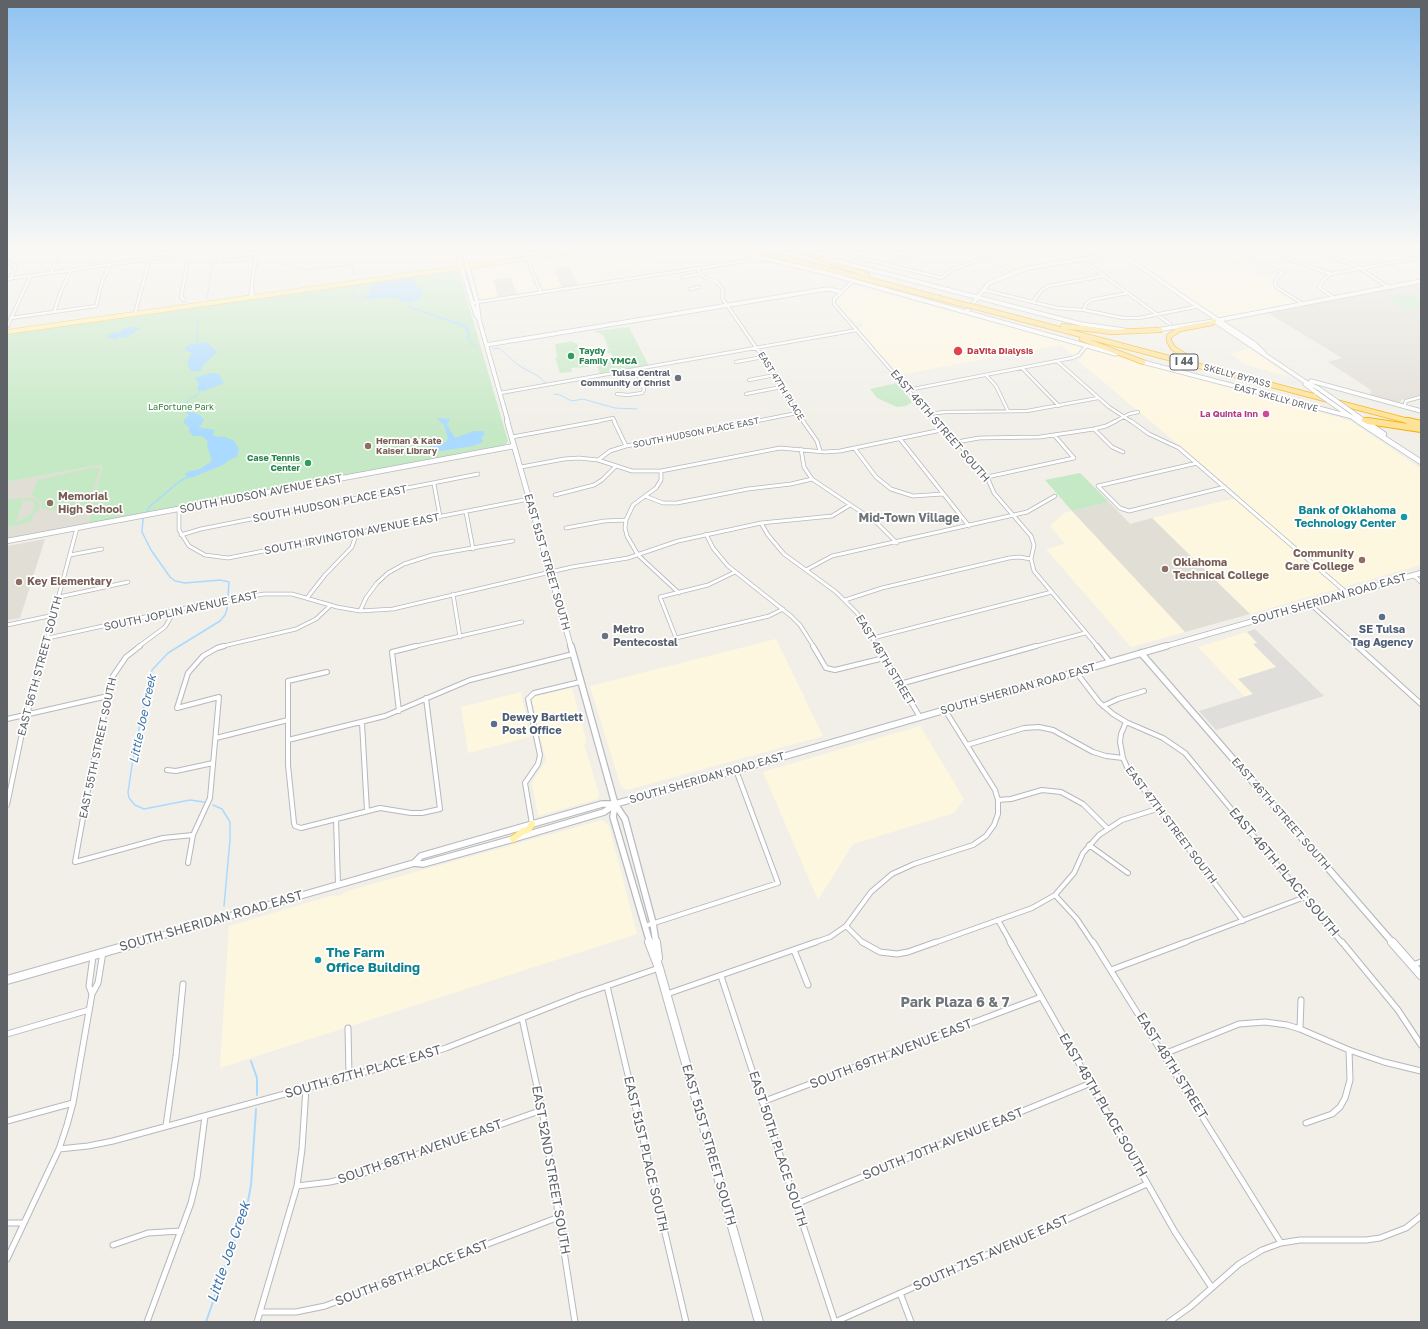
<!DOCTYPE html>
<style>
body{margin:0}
#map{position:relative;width:1428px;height:1329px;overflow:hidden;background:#f1efe8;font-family:"Golos Text",sans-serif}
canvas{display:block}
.frame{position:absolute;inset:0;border:8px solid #5f6368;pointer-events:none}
</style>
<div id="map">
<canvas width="1428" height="1329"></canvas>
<div class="frame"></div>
</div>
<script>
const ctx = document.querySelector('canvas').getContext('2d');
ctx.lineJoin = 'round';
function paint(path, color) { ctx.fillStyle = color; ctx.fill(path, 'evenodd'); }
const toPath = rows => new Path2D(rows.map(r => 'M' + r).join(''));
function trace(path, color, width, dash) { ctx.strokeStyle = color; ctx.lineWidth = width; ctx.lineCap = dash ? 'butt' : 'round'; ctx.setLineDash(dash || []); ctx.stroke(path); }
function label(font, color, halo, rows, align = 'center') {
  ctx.font = font + ' "Golos Text",sans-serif'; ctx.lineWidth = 3.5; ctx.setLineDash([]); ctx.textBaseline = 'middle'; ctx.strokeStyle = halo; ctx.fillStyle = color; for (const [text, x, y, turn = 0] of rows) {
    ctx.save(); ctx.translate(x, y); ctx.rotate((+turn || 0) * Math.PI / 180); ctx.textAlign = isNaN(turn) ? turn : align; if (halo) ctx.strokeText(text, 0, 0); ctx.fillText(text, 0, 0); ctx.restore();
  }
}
const commercial = toPath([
 [604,249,612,262,634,259,628,249,651,249,660,262,601,271,606,281,578,285,569,266,534,271,530,260],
 [972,249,1108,249,1112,252,1027,266,1017,270],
 [1119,249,1212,249,1255,275,1274,280,1272,284,1274,287,1299,303,1219,317],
 [524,260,537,292,517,294,511,278,493,280,498,297,481,300,473,269],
 [554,269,562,288,544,290,536,272],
 [852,285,1063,341,1063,342,1081,347,1077,354,1074,356,1061,345,899,375,858,328,863,326,862,323,852,321,837,303,838,299],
 [1087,348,1351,421,1421,469,1421,565,1250,614,1152,518,1241,497,1077,360,1082,357],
 [1249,348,1290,377,1244,364,1231,354],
 [1072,511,1140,584,1185,632,1131,647,1046,549,1065,544,1050,526,1064,513],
 [1247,632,1257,643,1254,644,1276,667,1239,679,1253,694,1245,697,1198,647],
 [776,639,823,736,627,790,621,787,590,686],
 [572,688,587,743,584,744,599,794,598,798,597,799,538,816,532,782,546,761,532,700,534,697],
 [521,692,530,737,468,753,461,707],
 [920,726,964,799,954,813,853,844,818,900,763,772],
 [602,820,609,826,637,934,220,1068,229,926,334,895,336,897,351,890]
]);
const industrial = toPath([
 [569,266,578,285,562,288,554,269,535,270],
 [511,278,517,294,498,297,493,280],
 [1255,629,1324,696,1216,730,1199,711,1253,694,1238,679,1276,667,1253,644,1257,643,1247,632]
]);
const education = toPath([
 [1421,283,1421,395,1401,400,1400,403,1370,397,1371,390,1328,362,1342,358,1268,313],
 [100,465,102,467,88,524,7,539,7,482],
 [1109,502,1130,524,1152,518,1250,614,1185,632,1072,511],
 [45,539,20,618,7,620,7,546]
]);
const green = toPath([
 [453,270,459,272,508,441,504,446,88,524,102,467,100,465,7,482,7,334],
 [1413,294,1421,300,1420,308,1406,310,1387,297],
 [629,327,649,366,600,374,597,365,610,362,614,360,611,353,608,353,607,351,609,350,603,335,594,331],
 [573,341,574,343,577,343,578,346,582,346,589,367,571,368,572,372,560,373,555,357,557,357,555,344],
 [897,383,912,402,906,406,897,407,877,398,870,389],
 [96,467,100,469,89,505,55,510,49,510,41,508,42,502,32,495,37,480],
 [1080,473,1109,502,1072,511,1045,480],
 [22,498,31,498,37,500,40,505,38,511,33,515,31,522,7,527,7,500],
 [23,500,33,501,35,507,30,515,16,522]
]);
const water = toPath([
 [409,278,413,278,415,284,423,291,419,300,408,303,403,302,396,298,364,299,365,296,368,295,371,287,375,284],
 [403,304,466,325,470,331,469,340,474,345,477,345,478,348,472,345,467,339,468,334,464,327,412,309],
 [135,327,140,328,127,338,119,337,117,339,105,338,114,332,119,333,124,328],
 [206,342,217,351,215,355,205,363,200,371,191,371,188,366,188,360,192,353,185,350,185,347,189,345],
 [210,373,219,374,224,383,204,391,197,390,199,384,195,378],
 [180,403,183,403,184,406,192,412,200,415,204,420,202,424,198,427,215,430,213,434,214,436,225,437,234,441,239,449,237,457,229,460,223,465,193,477,189,478,185,475,187,472,200,469,212,461,207,445,208,441,202,436,193,436,189,431,189,427,184,423,184,420,189,415,176,407],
 [440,418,450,419,447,425,455,438,474,431,483,431,485,435,481,437,483,442,473,446,434,452,405,454,404,453,407,450,426,448,446,442,448,438,444,425,437,419]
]);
const streamFar2 = toPath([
 [215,257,218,262],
 [265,260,289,265,303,270,351,265,354,275],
 [354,289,355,298,365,298],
 [207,298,213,259,217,249],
 [197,344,198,317],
 [493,349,499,348,518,365,538,376,546,383],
 [554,394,560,395,572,401,583,399,615,408,637,409],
 [183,404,197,395,200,390]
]);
const streamFar1 = toPath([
 [188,477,180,481,149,507,143,519,142,532,151,550,170,577,175,581,185,583,220,580,229,582,227,609,225,615,220,621,168,653,152,670,134,752,128,792,129,798,135,805,144,809,190,800,204,802],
 [213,805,222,809,230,822,230,840,224,906]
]);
const stream = toPath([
 [251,1061,257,1078,257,1095],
 [206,1322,248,1201,251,1185,256,1109]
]);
const streetFar3 = toPath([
 [225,249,225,261,256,257],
 [298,249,298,251,302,252,331,249],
 [542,249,544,253],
 [824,249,942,278,951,270,987,257],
 [969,249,1017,272],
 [1231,249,1282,273,1275,281,1276,287,1303,304],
 [1268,249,1292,260,1331,274],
 [1306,249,1355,265,1388,287],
 [1400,249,1417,257],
 [260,253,257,251,262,249],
 [842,253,848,249],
 [1328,256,1332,253,1355,249],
 [7,258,29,249],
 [527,258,541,293],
 [1081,259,1170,324],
 [130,261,133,249],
 [7,263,16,266,11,278],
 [887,264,900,257,953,249],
 [90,267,97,249],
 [697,268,704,277,717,282,723,290,722,298,775,375,785,395,804,422],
 [51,272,61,249],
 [683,277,702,274],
 [7,279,192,253],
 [853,281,834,299,834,304,929,414,938,422],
 [252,286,253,297],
 [690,289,699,287],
 [984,290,1057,308,1084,310,1123,318,1139,318,1195,307],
 [250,297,256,256,260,253,273,249],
 [1334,298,1319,287,1324,279,1331,274,1418,258],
 [184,300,181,297,187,265,193,249],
 [1033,302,1042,290,1048,286,1104,276],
 [472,303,765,258],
 [1084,310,1086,304,1091,300,1128,293],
 [54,312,61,291,71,270],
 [135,313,150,258],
 [11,318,96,306,102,282,110,264],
 [7,327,31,275],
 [1057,361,1109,407,1132,422],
 [736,362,763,357],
 [1022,368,1059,406],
 [986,375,996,386,1008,411],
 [749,380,775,375],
 [908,390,1072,358,1079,355,1087,345],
 [500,393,857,330],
 [617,394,628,395,642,393,644,390,643,385,635,369],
 [746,394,781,387],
 [1404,407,1406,401,1421,397],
 [929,414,945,412,1027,411,1098,398],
 [594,422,613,418,615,422],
 [752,422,797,413],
 [1114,422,1129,414,1138,412]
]);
const streetFar2 = toPath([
 [614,421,626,446],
 [803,421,817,441,820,451],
 [936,421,946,429,987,477,994,493,1031,536,1034,545,1031,559,1034,571,1098,647],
 [1131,421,1149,434,1179,448,1348,594],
 [1094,429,1112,447,1123,452],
 [512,437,599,421],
 [900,439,969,526],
 [957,442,979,438,1040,437,1094,429,1106,426,1116,421],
 [801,449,804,467,812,479,876,522,897,543],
 [855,449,876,477,891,489,913,496,943,494],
 [598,460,610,451,626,446,758,421],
 [521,467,564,459,579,458,598,460,632,471,661,471,780,448,825,452,840,451,946,429],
 [661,471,661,480,656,488,633,505,626,520,625,528,627,536,638,555,679,593],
 [987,477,1074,458,1054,435],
 [434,484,440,517],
 [1098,486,1120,508,1129,511,1225,487],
 [1098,486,1197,463],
 [555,495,594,485,602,480,616,466],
 [645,496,663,503,677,503,748,489,791,484,812,479],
 [179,509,179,530,189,546,205,555,228,558,529,499],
 [466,512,473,549],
 [761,523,768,535,784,554,836,592,857,613,878,647],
 [566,528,604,521,626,520],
 [706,534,713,548,728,566,791,616,800,625,814,647],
 [181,535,201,529,478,474],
 [70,555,102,549],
 [806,570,832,556,1027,512,1055,496],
 [735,572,708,585,660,597,676,638,769,616,783,609],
 [1413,575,1421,582],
 [453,594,460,637],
 [59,597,128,582],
 [307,598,325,575,352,547,357,532],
 [845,600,882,588,1009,558,1019,557,1031,559],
 [1311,605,1358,647],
 [360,611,366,598,377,583,388,573,404,564,432,555,513,541],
 [7,625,54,615],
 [48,638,195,606,264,594,292,594,337,607,360,611,393,609,572,567,628,558,678,541,761,523,832,516,850,505],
 [873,638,1052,592],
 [45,647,77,528],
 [138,647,165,627,171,617,172,611],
 [219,647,296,629,316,619,331,605],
 [412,647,522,622],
 [1033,647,1085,633]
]);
const streetFar1 = toPath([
 [140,646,126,657,113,676,93,763,75,862,163,838,193,835],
 [813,646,826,668,835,670,884,658],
 [877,646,920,717],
 [1097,646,1110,662],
 [1357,646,1421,704],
 [327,672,288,681,288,765,294,823,295,826,301,828,380,808,411,813,422,813,440,809,426,698],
 [1076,672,1099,702,1113,714,1126,722,1121,734,1120,742,1123,758,1127,767,1243,921],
 [900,684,1036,646],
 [1103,706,1118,699,1144,691],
 [399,711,392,652,416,646],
 [7,719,108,696],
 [1126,722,1163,738,1185,753,1342,943],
 [362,723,367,811],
 [216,738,288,720],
 [288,740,385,716,470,680,573,654],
 [967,745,1024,728,1039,727,1053,730,1093,752,1106,756,1123,758],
 [167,770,176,771,213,763],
 [998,800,1011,799,1042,790,1061,792,1083,804,1108,829],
 [7,805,21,738,45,646],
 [336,819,338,884],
 [532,824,525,783,538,764,540,755,528,699,534,693,580,682],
 [1089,845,1128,873],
 [188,863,193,835,210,798,219,697,177,708,188,673,203,656,217,648,224,646],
 [1055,895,1077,919,1093,943],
 [998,920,1011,943],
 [645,926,778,883,736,770],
 [846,926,863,943],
 [813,943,830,937,846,926,871,892,892,874,914,864,973,845,986,836,994,825,998,814,998,800,995,790,945,710],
 [934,943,1032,908,1055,895,1074,873,1083,853,1099,835,1122,820,1157,809],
 [1183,943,1305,897]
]);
const street = toPath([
 [862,942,880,952,897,954,908,952,936,942],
 [1010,942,1175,1232,1212,1288],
 [1093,942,1281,1243],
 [1342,942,1398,1010,1421,1045],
 [794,950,808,985],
 [1413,965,1421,962],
 [1111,970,1186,942],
 [721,976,835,1322],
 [607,986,686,1322],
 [92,994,89,986,93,956],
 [667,994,816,942],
 [522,1018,542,1110,575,1322],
 [348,1028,349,1076],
 [1300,1029,1301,1000],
 [7,1034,89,1010],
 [1164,1054,1239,1024,1265,1022,1287,1025,1300,1029,1349,1050,1384,1062,1421,1071],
 [762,1102,1041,997],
 [7,1121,73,1103],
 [1306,1123,1332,1114,1340,1107,1345,1098,1350,1080,1349,1050],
 [166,1126,176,1056,183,984],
 [59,1149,88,1146,113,1141,398,1063,446,1048,578,996,659,968],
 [297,1186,330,1182,356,1176,542,1110],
 [796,1204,1091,1083],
 [7,1223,23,1223],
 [113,1245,148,1233,181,1231],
 [7,1259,59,1149,67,1125,73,1103,92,994,98,983,103,952],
 [900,1293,911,1322],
 [260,1312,296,1312,325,1306,559,1217],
 [147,1322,191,1203,197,1178,205,1116],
 [257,1322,297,1186,302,1149,306,1088],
 [835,1322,1147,1184],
 [1169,1322,1190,1307,1239,1264,1262,1250,1281,1243,1300,1240,1366,1240,1380,1238,1406,1228,1421,1216]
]);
const secondaryFar3 = toPath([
 [456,249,476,315,479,319,508,422],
 [463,249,477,302,479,319],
 [726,249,826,273,1116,354],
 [789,249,810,254],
 [1115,249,1188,300,1255,344,1264,353],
 [825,258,1081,324,1124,330],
 [966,312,989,283,996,280,1028,268,1121,253],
 [1213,320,1304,381,1318,388],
 [1156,330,1214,321,1421,281],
 [486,345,820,290,829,289,841,292],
 [1139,361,1364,420],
 [1311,381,1421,411],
 [1305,384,1317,393],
 [1340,409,1359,422],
 [1352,412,1366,422]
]);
const secondaryFar2 = toPath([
 [507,421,571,647],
 [1358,421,1421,462],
 [1365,421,1384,434],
 [7,541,514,446],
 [1163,647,1421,573]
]);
const secondaryFar1 = toPath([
 [571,646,615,804,613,817,650,943],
 [1141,653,1393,943],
 [615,804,625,819,653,923,656,943],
 [414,863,421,856,602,804,615,804,699,781,1166,646],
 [136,943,414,863,423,864,513,839,604,812,615,804]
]);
const secondary = toPath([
 [649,942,659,968,759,1322],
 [656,942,658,958],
 [1392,942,1421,975],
 [7,980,140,942]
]);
const primaryFar1 = toPath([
 [7,332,592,249]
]);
const primary = toPath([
 [513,839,523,831,528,830,532,824]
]);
const highwayFar1 = toPath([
 [751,249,958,303],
 [806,253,867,275],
 [983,309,1412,422],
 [1063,326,1112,332,1160,330],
 [1082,339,1143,362],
 [1193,361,1173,348,1169,341,1169,336,1180,329,1212,323,1214,321],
 [1364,420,1374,422]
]);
const highway = toPath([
 [1368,421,1421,429],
 [1408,421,1421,424]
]);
const secondaryBridge = toPath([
 [1318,388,1352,412],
 [1317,393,1340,409]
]);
const highwayBridge = toPath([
 [958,303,983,309]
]);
const markers = [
 [958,351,5,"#e0444e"],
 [571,356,4,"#2e9e5b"],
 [678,378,4,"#6b7280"],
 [1266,414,4,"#d1479c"],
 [368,446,4,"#8d6e63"],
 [308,463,4,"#2e9e5b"],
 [50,503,4,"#8d6e63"],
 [1404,517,4,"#0f9aa8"],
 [1362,560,4,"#8d6e63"],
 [1165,569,4,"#8d6e63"],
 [19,582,4,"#8d6e63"],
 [1382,617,4,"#5c6f8a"],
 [605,636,4,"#6b7280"],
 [494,724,4,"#5c6f8a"],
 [318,960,4,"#0f9aa8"]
];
const farLeisurenames = [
 ["Taydy",579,351],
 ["Family YMCA",579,361],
 ["Case Tennis",300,458,"right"],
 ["Center",300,468,"right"]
];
const farHealthnames = [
 ["DaVita Dialysis",967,351]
];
const farWorshipnames = [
 ["Tulsa Central",670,373],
 ["Community of Christ",670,383]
];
const farStreetnames = [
 ["SKELLY BYPASS",1237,376,15],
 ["EAST 47TH PLACE",781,386,58],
 ["EAST SKELLY DRIVE",1276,398,15],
 ["SOUTH HUDSON PLACE EAST",696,433,-11]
];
const farParknames = [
 ["LaFortune Park",181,407]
];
const farHotelnames = [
 ["La Quinta Inn",1258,414]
];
const farEducationnames = [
 ["Herman & Kate",376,441],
 ["Kaiser Library",376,451]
];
const shields = [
 [1184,362,28]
];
const shieldNames = [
 ["I 44",1184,362]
];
const streetNames = [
 ["EAST 46TH STREET SOUTH",940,426,49],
 ["SOUTH HUDSON AVENUE EAST",261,494,-11],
 ["SOUTH HUDSON PLACE EAST",330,504,-11],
 ["SOUTH IRVINGTON AVENUE EAST",352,534,-11],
 ["EAST 51ST STREET SOUTH",547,562,74],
 ["SOUTH SHERIDAN ROAD EAST",1329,599,-16],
 ["SOUTH JOPLIN AVENUE EAST",181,611,-12],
 ["EAST 48TH STREET",885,660,59],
 ["EAST 56TH STREET SOUTH",40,666,-75],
 ["SOUTH SHERIDAN ROAD EAST",1018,689,-16],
 ["EAST 55TH STREET SOUTH",98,748,-78],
 ["SOUTH SHERIDAN ROAD EAST",707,778,-16],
 ["EAST 46TH STREET SOUTH",1281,814,49],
 ["EAST 47TH STREET SOUTH",1171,825,53]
];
const educationNames = [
 ["Memorial",58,497],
 ["High School",58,510],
 ["Community",1354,554,"right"],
 ["Care College",1354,567,"right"],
 ["Oklahoma",1173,563],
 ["Technical College",1173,576],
 ["Key Elementary",27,582]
];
const cultureNames = [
 ["Bank of Oklahoma",1396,511],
 ["Technology Center",1396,524]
];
const worshipNames = [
 ["Metro",613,630],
 ["Pentecostal",613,643]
];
const serviceNames = [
 ["SE Tulsa",1382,630],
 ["Tag Agency",1382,643],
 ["Dewey Bartlett",502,718,"left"],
 ["Post Office",502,731,"left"]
];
const neighbourhoodNames = [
 ["Mid-Town Village",909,518]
];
const waterNames = [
 ["Little Joe Creek",143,719,-78]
];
const nearStreetnames = [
 ["EAST 46TH PLACE SOUTH",1284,872,50],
 ["SOUTH SHERIDAN ROAD EAST",211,921,-16],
 ["SOUTH 69TH AVENUE EAST",891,1054,-21],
 ["EAST 48TH STREET",1172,1066,58],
 ["SOUTH 67TH PLACE EAST",363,1072,-16],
 ["EAST 48TH PLACE SOUTH",1103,1105,60],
 ["SOUTH 70TH AVENUE EAST",943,1144,-22],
 ["EAST 51ST STREET SOUTH",709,1145,74],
 ["EAST 50TH PLACE SOUTH",778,1149,72],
 ["SOUTH 68TH AVENUE EAST",420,1152,-19],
 ["EAST 51ST PLACE SOUTH",646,1154,77],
 ["EAST 52ND STREET SOUTH",551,1170,80],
 ["SOUTH 71ST AVENUE EAST",991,1253,-24],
 ["SOUTH 68TH PLACE EAST",412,1273,-21]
];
const nearCulturenames = [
 ["The Farm",326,953],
 ["Office Building",326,968]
];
const nearNeighbourhoodnames = [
 ["Park Plaza 6 & 7",955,1003]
];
const nearWaternames = [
 ["Little Joe Creek",229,1252,-71]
];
paint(commercial, '#fef7e0');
paint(industrial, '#e0deda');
paint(education, '#e1ded6');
paint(green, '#c5e8c5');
paint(water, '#aadaff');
trace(streamFar2, '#aadaff', 1);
trace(streamFar1, '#aadaff', 1.5);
trace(stream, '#aadaff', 2);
trace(streetFar3, '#b5b8bc', 4);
trace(streetFar2, '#b5b8bc', 4.5);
trace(streetFar1, '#b5b8bc', 6);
trace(street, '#b5b8bc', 7);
trace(secondaryFar3, '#b6babf', 5);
trace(secondaryFar2, '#b6babf', 6);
trace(secondaryFar1, '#b6babf', 8);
trace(secondary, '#b6babf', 10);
trace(primaryFar1, '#f2c960', 5.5);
trace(primary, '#f2c960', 8);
trace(highwayFar1, '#f9ab00', 6);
trace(highway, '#f9ab00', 8);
trace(streetFar3, '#fff', 2.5);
trace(streetFar2, '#fff', 3);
trace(streetFar1, '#fff', 4);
trace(street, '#fff', 5);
trace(secondaryFar3, '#fff', 3.5);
trace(secondaryFar2, '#fff', 4.5);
trace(secondaryFar1, '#fff', 5.5);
trace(secondary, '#fff', 8);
trace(primaryFar1, '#fff2af', 4);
trace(primary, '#fff2af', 6);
trace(highwayFar1, '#fde293', 4.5);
trace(highway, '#fde293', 6);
trace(secondaryBridge, '#b6babf', 5, []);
trace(highwayBridge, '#f9ab00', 6, []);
trace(secondaryBridge, '#fff', 3.5);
trace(highwayBridge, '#fde293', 4.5);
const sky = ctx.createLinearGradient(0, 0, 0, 435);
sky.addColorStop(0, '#8fc3f1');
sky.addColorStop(0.57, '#f9f8f5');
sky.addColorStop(1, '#f9f8f500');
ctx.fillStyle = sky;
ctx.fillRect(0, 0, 1428, 435);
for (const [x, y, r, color] of markers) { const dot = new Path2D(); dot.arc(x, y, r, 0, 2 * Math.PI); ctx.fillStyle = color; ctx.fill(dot); trace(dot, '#fff', 1.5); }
label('bold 9px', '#27864d', '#fff', farLeisurenames, 'left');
label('bold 9px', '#be3a42', '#fff', farHealthnames, 'left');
label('bold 9px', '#5b616d', '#fff', farWorshipnames, 'right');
label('9px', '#5f6368', '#fff', farStreetnames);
label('9px', '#348238', '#fff', farParknames);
label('bold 9px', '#b23c85', '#fff', farHotelnames, 'right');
label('bold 9px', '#785e54', '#fff', farEducationnames, 'left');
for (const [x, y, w] of shields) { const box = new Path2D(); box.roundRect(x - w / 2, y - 8, w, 16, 3); ctx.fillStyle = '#fff'; ctx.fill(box); trace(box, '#5f6368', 1); }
label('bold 10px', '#5f6368', null, shieldNames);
label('11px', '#5f6368', '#fff', streetNames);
label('bold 11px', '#785e54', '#fff', educationNames, 'left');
label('bold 11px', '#0d838f', '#fff', cultureNames, 'right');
label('bold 11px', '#5b616d', '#fff', worshipNames, 'left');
label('bold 11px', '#4e5e75', '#fff', serviceNames);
label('bold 12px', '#70757a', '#fff', neighbourhoodNames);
label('italic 12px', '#4174aa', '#fff', waterNames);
label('13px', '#5f6368', '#fff', nearStreetnames);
label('bold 13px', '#0d838f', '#fff', nearCulturenames, 'left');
label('bold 14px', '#70757a', '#fff', nearNeighbourhoodnames);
label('italic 14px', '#4174aa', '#fff', nearWaternames);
</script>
